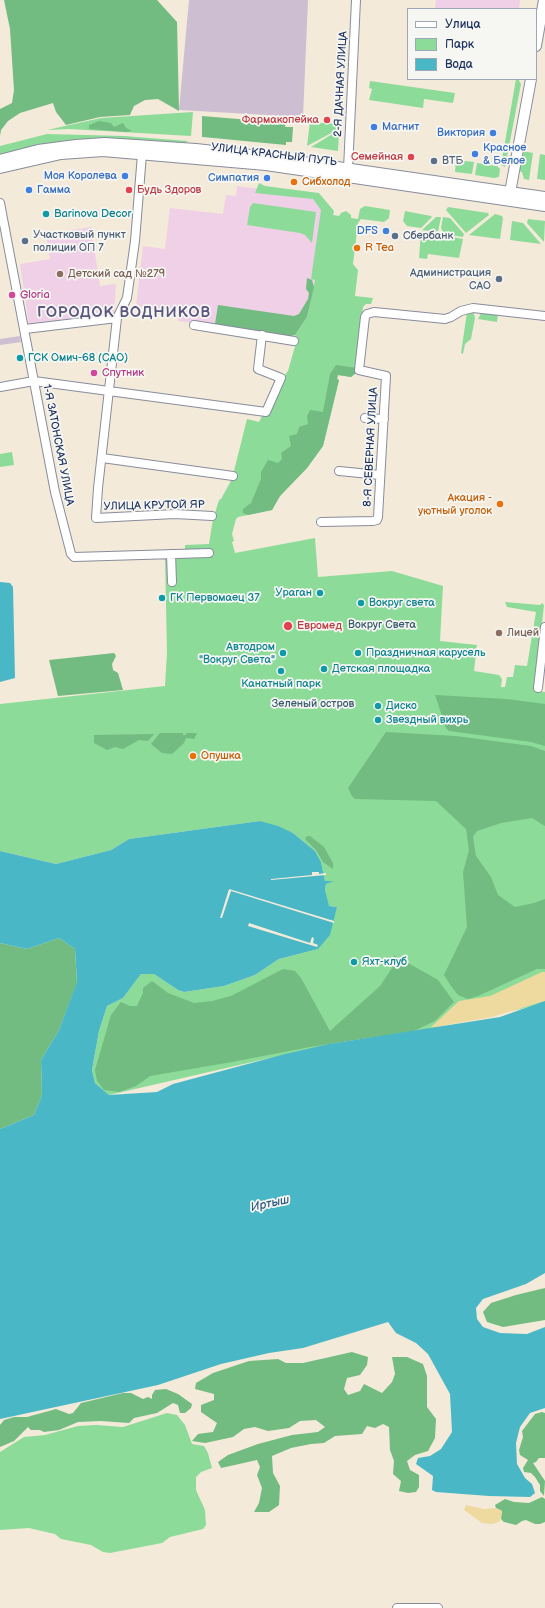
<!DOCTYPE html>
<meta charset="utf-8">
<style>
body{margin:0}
#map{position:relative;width:545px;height:1608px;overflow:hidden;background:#f4ead9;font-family:"Balsamiq Sans",sans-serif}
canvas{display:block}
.legend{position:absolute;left:407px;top:8px;width:130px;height:72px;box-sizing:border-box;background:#f6f6f2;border:1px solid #9ea6b7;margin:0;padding:5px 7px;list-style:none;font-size:12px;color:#1b2f5e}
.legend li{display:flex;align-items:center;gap:8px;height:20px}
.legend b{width:20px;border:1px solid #9ea6b7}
</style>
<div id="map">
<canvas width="545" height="1608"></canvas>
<ul class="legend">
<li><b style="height:5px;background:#fff"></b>Улица</li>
<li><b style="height:11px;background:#8ddb99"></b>Парк</li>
<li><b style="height:11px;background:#4ab7c7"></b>Вода</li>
</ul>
</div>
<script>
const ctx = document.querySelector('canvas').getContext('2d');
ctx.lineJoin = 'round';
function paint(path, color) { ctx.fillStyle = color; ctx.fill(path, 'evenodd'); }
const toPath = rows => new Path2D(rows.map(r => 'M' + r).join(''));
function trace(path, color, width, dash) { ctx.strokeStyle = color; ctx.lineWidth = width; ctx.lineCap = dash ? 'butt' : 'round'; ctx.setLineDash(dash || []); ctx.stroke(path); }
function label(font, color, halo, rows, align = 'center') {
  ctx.font = font + ' "Balsamiq Sans",sans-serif'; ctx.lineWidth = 3.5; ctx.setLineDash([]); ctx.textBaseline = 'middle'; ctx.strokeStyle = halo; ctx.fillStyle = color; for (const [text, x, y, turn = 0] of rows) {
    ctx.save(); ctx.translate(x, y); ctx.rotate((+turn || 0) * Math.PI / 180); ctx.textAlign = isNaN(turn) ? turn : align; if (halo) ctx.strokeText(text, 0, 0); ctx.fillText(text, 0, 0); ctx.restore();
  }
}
const built = toPath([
 [436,0,520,0,519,9,435,9],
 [237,186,315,196,326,209,311,279,315,279,307,317,295,335,291,336,178,321,179,313,136,306,143,246,165,249,170,208,223,214,226,195,236,196],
 [91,227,100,286,116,284,114,313,29,324,20,264,50,259,46,234]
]);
const industrial = toPath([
 [189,0,308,0,303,117,179,110],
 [20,336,21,342,0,345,0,339]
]);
const green = toPath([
 [516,79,518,79,521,84,505,167,501,165],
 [370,81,455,93,453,103,424,99,423,108,369,100,372,89,369,88],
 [193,112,191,136,69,129,47,130,101,118],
 [310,122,337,124,337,130,307,146],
 [339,130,338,151,311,147],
 [47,134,124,136,188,141,184,144,88,139,31,147,0,155,0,146],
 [523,151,533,153,529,180,524,179,522,172,519,171],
 [540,154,545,155,545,180,537,179],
 [456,160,474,162,472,174,455,172],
 [477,163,497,166,500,169,499,177,494,178,475,175],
 [259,183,265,186,319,193,334,211,333,215,339,216,341,213,346,211,351,215,351,218,358,219,360,209,365,206,390,210,389,218,384,222,361,219,358,223,353,264,358,270,355,296,373,298,371,304,366,304,363,307,356,373,351,377,338,375,337,379,339,380,323,446,307,468,280,496,272,510,238,517,236,519,232,534,234,541,232,542,235,553,315,538,318,577,392,571,443,586,440,641,477,645,474,671,499,675,502,679,501,687,505,687,507,677,513,677,515,665,527,666,536,612,507,607,505,602,540,605,542,603,544,605,535,691,545,692,545,1002,521,1009,461,1020,416,1033,348,1040,109,1095,95,1083,92,1070,99,1031,107,1006,123,998,141,974,154,974,178,990,184,992,224,986,255,975,279,959,318,949,337,907,329,906,326,901,325,890,326,884,333,881,325,881,321,862,315,851,293,833,260,821,129,839,111,850,56,864,0,851,0,704,165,686,167,653,165,557,185,551,185,545,209,544,213,519,219,500,221,499,232,479,247,419,259,422,262,416,267,414,284,376,288,371,295,346,295,335,307,317,315,280,311,279,321,210,313,199,255,193],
 [253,203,316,212,312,243,305,235,300,233,247,225,250,207],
 [448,207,488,213,489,215,466,233,446,210],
 [405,211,431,216,432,217,421,228,407,226,403,221],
 [495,214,502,216,503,218,500,239,469,235],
 [436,217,441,217,438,232,422,230],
 [443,217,450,218,464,234,463,237,444,234,441,228],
 [528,219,545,221,544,242,527,223],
 [512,221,523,223,541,244,510,240],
 [421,231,463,239,459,258,428,254,427,259,419,258],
 [473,311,475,318,471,339,465,344,463,354,461,353,467,312],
 [481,313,498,313,497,322,478,319],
 [12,452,14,465,0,467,0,454],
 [167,1413,177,1415,185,1425,192,1444,204,1446,208,1453,212,1468,201,1472,196,1477,196,1490,205,1510,206,1525,203,1529,170,1537,162,1543,110,1553,103,1552,91,1545,61,1539,55,1534,46,1532,29,1528,0,1530,0,1452,24,1437,45,1435,78,1426,96,1425,123,1427]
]);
const forest = toPath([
 [4,0,157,0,177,22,179,111,158,99,145,100,134,106,130,115,100,117,66,125,56,112,53,103,20,113,8,121,1,130,0,136,0,109,12,103,14,90,10,29],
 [202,116,286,123,285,127,293,127,292,142,286,142,286,145,203,137,202,137],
 [99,121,111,123,114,127,123,123,126,128,132,131,126,132,89,129,89,125],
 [307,278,312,280,314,287,307,317,295,335,291,336,215,324,218,305,294,316,299,314,308,299,309,293,306,289],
 [336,365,357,368,356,373,351,377,338,375,337,379,339,380,323,446,307,468,280,496,272,510,248,515,243,513,243,509,251,503,261,479,261,472,268,460,278,463,282,459,281,453,291,446,289,436,297,434,299,427,308,424,307,416,310,410,323,412,330,374],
 [114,653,116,656,112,664,113,670,118,673,123,690,58,696,49,660],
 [435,695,507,699,545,704,545,746,531,742,449,731,446,728],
 [386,732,456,736,531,746,545,751,545,826,532,818,501,823,477,831,473,837,476,856,491,877,498,895,515,907,534,903,545,899,545,969,537,969,478,996,468,999,458,995,451,986,444,975,467,927,463,872,469,850,466,829,436,801,355,799,352,796,348,788],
 [160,733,183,733,183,735,186,735,186,733,197,733,194,739,186,738,184,743,172,754,162,753,151,744],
 [154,734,148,741,139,740,123,749,115,747,107,750,94,743,94,735],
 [307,836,310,836,324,847,333,863,333,869,323,862,316,850,305,839],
 [59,938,75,949,77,983,59,1030,41,1060,42,1095,34,1115,0,1129,0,943,27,949],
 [394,955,438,980,454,1002,435,1021,414,1031,310,1047,232,1062,150,1076,136,1086,119,1092,104,1090,97,1081,95,1070,111,1015,121,1002,130,1006,137,1006,143,993,143,988,152,981,168,993,194,1003,212,1001,231,996,283,969,295,971,301,978,330,1031,380,986,394,965],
 [545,1288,545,1320,503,1327,487,1322,483,1312,491,1303,516,1295],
 [352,1352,368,1357,367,1365,360,1375,347,1378,344,1389,348,1395,360,1391,364,1384,382,1393,392,1382,395,1374,392,1357,407,1357,423,1364,427,1376,427,1407,436,1419,435,1438,428,1451,415,1455,407,1461,410,1470,419,1475,419,1487,416,1492,408,1493,399,1491,401,1481,393,1474,394,1461,390,1450,389,1427,383,1424,375,1428,367,1426,362,1434,335,1436,324,1443,311,1444,291,1448,272,1456,273,1473,280,1486,279,1505,269,1512,254,1512,259,1503,262,1488,257,1475,260,1467,257,1460,221,1468,218,1462,228,1455,258,1444,292,1435,318,1432,325,1427,316,1420,300,1421,289,1428,268,1431,255,1427,244,1429,233,1437,205,1443,192,1441,198,1434,213,1432,217,1423,201,1412,201,1405,214,1400,214,1394,195,1389,196,1383,213,1373,249,1361,278,1359,286,1363,303,1363],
 [166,1389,178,1394,192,1404,191,1408,185,1413,180,1413,178,1405,173,1403,157,1413,134,1418,129,1423,101,1421,78,1422,59,1430,44,1432,40,1430,31,1430,28,1427,14,1441,0,1447,0,1425,4,1420,14,1417,27,1417,56,1409,69,1414,73,1413,81,1403,123,1393,131,1393,143,1399,148,1397,152,1399,152,1395,155,1390],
 [542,1412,545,1413,545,1458,539,1458,536,1462,533,1463,545,1481,544,1496,540,1491,540,1485,535,1477,531,1473,524,1472,523,1468,528,1460,520,1455,519,1450,523,1437,522,1431,535,1414],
 [542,1497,545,1499,545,1522,540,1524,535,1524,526,1520,522,1521,516,1525,504,1522,501,1519,502,1511,496,1508,495,1505,505,1499,514,1502,529,1503]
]);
const sand = toPath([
 [542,972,545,972,545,1001,492,1017,430,1028,459,1001,490,996],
 [466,1505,484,1509,496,1508,502,1511,500,1521,493,1524,482,1523,464,1510]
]);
const water = toPath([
 [0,582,10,583,13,587,15,678,0,682],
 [260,821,278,826,293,833,315,851,321,862,325,881,334,881,326,884,325,890,329,906,337,907,330,935,318,949,279,959,255,975,224,986,184,992,178,990,154,974,141,974,123,998,107,1006,99,1031,92,1070,95,1083,109,1095,157,1092,173,1084,285,1054,329,1044,500,1017,545,1001,545,1273,526,1284,483,1299,476,1308,477,1319,483,1327,500,1333,527,1334,545,1327,545,1408,530,1413,520,1427,516,1443,517,1464,525,1478,532,1484,535,1493,530,1497,489,1496,436,1492,432,1490,433,1476,416,1464,418,1458,430,1456,441,1449,452,1432,450,1394,428,1354,416,1343,396,1333,388,1322,303,1348,269,1353,221,1364,158,1385,0,1419,0,1129,34,1115,42,1095,41,1060,59,1030,77,982,75,949,59,938,27,949,0,943,0,851,56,864,111,850,129,839]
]);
const pier = toPath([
 [312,872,319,872,319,874,326,873,326,875,271,880,271,879,312,875],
 [229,889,334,921,334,923,231,891,222,918,220,918],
 [249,923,310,943,312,937,314,938,313,943,318,945,317,947,248,926]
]);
const minor = toPath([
 [142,154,135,241,127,298,117,318,98,488,96,518,175,514,212,516],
 [348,169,356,0],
 [0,203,55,492,71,554,74,557,209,553],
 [194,325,294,341],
 [25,329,117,318],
 [0,387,34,381,266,412,281,378,258,369,262,335],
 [365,418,384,419],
 [102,458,233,476],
 [339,471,380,475],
 [321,522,373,521,377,520,378,517,386,376,359,370,365,317,367,314,374,312,445,319,451,317,461,311,473,308,545,316],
 [171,554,172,582],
 [538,688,545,627],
 [397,1608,438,1608]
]);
const major = toPath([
 [536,46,544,0],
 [0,160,38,150,76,145,105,143,196,149,268,157,545,197],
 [0,168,61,154,103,151,266,165,545,206],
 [509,198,531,79]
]);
const markers = [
 [327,120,4,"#e0444e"],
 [374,127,4,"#3f7fe0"],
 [493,133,4,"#3f7fe0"],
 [475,154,4,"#3f7fe0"],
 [411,157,4,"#e0444e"],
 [434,161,4,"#5c6f8a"],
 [125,176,4,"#3f7fe0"],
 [267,178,4,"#3f7fe0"],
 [294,182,4,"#e8710a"],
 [29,190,4,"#3f7fe0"],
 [129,190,4,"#e0444e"],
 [46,214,4,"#0f9aa8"],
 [386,231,4,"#3f7fe0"],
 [395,236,4,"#5c6f8a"],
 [25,241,4,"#5c6f8a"],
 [357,248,4,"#e8710a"],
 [60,274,4,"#8d6e63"],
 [499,279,4,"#5c6f8a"],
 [12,295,4,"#d1479c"],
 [20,358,4,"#0f9aa8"],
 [94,373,4,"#d1479c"],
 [500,504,4,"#e8710a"],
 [320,593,4,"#0f9aa8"],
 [162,598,4,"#0f9aa8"],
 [361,603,4,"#0f9aa8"],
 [288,626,5,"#e0444e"],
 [499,633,4,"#8d6e63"],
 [283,653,4,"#0f9aa8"],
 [358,653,4,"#0f9aa8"],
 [324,669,4,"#0f9aa8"],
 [281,671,4,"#0f9aa8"],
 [378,706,4,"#0f9aa8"],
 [378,720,4,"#0f9aa8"],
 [193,756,4,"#e8710a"],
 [354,962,4,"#0f9aa8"]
];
const streetNames = [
 ["2-Я ДАЧНАЯ УЛИЦА",341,84,-87],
 ["УЛИЦА КРАСНЫЙ ПУТЬ",274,155,7],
 ["1-Я ЗАТОНСКАЯ УЛИЦА",58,445,79],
 ["8-Я СЕВЕРНАЯ УЛИЦА",371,447,-87],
 ["УЛИЦА КРУТОЙ ЯР",154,506,-1]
];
const healthNames = [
 ["Фармакопейка",319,120],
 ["Семейная",403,157],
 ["Будь Здоров",137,190,"left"],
 ["Евромед",297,626,"left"]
];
const shopNames = [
 ["Магнит",382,127,"left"],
 ["Виктория",485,133],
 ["Красное",483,148,"left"],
 ["& Белое",483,161,"left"],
 ["Моя Королева",117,176],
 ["Симпатия",259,178],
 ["Гамма",37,190,"left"],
 ["DFS",378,231]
];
const serviceNames = [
 ["ВТБ",442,161],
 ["Участковый пункт",33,235],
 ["полиции ОП 7",33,248],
 ["Сбербанк",403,236],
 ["Администрация",491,273,"right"],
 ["САО",491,286,"right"]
];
const foodNames = [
 ["Сибхолод",302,182],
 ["R Tea",365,248],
 ["Акация -",492,498,"right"],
 ["уютный уголок",492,511,"right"],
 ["Опушка",201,756]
];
const cultureNames = [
 ["Barinova Decor",54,214],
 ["ГСК Омич-68 (САО)",28,358],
 ["Ураган",312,593,"right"],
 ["ГК Первомаец 37",170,598],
 ["Вокруг света",369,603],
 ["Автодром",275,647,"right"],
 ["\"Вокруг Света\"",275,660,"right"],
 ["Праздничная карусель",366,653],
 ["Детская площадка",332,669],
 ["Канатный парк",281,684,"center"],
 ["Диско",386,706],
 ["Звездный вихрь",386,720],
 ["Яхт-клуб",362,962]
];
const educationNames = [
 ["Детский сад №279",68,274],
 ["Лицей",507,633]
];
const hotelNames = [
 ["Gloria",20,295],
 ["Спутник",102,373]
];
const parkNames = [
 ["Вокруг Света",382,625],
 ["Зеленый остров",313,704]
];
const waterNames = [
 ["Иртыш",270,1204,-12]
];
const districtNames = [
 ["ГОРОДОК ВОДНИКОВ",124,313]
];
paint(built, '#efd0e6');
paint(industrial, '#cdbed2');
paint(green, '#8ddb99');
paint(forest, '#72bb81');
paint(sand, '#eeda9e');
paint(water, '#4ab7c7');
paint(pier, '#f4ead9');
trace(minor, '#888c9c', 10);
trace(major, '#888c9c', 12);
trace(minor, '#fff', 8);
trace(major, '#fff', 10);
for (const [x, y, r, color] of markers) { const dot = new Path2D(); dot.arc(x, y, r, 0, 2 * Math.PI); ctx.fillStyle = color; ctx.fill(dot); trace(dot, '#f6f6f2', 1.5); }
label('11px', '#1b2f5e', '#f6f6f2', streetNames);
label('11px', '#be3a42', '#f6f6f2', healthNames, 'right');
label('11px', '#366cbe', '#f6f6f2', shopNames, 'right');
label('11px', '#4e5e75', '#f6f6f2', serviceNames, 'left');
label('11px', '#c56008', '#f6f6f2', foodNames, 'left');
label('11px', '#0d838f', '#f6f6f2', cultureNames, 'left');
label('11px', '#785e54', '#f6f6f2', educationNames, 'left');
label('11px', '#b23c85', '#f6f6f2', hotelNames, 'left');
label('11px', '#385a6d', '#f6f6f2', parkNames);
label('italic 12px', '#29587e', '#f6f6f2', waterNames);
ctx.letterSpacing = '1px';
label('bold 15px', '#5b567f', '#f6f6f2', districtNames);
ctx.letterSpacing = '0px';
</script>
